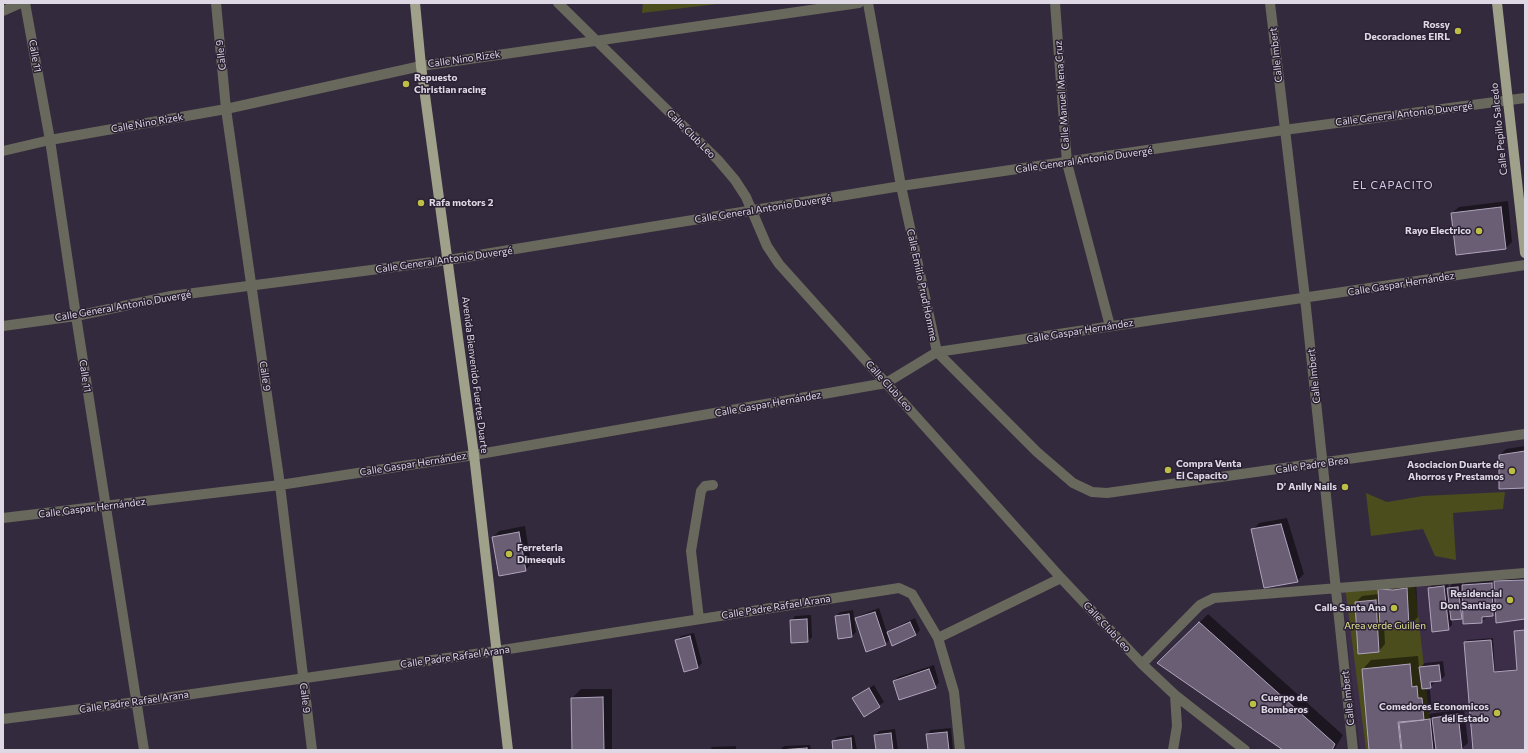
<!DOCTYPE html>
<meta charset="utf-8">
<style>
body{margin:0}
#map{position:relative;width:1528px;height:753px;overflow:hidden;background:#342a3d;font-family:Commissioner,sans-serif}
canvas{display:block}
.frame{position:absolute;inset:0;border:4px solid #ded8e5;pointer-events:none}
</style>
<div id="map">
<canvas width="1528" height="753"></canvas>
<div class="frame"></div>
</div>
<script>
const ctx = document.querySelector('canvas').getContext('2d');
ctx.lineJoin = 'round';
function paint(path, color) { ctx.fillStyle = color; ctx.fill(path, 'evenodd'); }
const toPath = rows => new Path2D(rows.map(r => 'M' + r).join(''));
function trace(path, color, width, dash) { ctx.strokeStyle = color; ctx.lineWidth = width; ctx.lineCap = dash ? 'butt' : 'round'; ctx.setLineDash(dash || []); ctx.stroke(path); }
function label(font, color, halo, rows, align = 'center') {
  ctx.font = font + ' Commissioner,sans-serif'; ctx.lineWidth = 3; ctx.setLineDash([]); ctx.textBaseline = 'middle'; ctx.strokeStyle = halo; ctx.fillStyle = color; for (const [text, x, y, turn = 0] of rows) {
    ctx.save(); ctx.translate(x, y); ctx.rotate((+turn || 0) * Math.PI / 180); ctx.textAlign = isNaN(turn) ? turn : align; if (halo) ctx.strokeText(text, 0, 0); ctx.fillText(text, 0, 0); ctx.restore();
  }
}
const built = toPath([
 [1525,579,1525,750,1360,750,1342,591]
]);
const green = toPath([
 [643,3,725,3,642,13],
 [1505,492,1503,509,1453,513,1456,560,1435,556,1423,529,1371,536,1366,493,1387,502,1423,496],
 [1415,585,1433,750,1366,750,1345,587]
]);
const shadow = toPath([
 [1508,201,1512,242,1506,248,1452,213,1459,207],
 [1525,446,1525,487,1500,455,1506,449],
 [1287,518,1304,574,1297,581,1253,530,1259,523],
 [525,526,531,564,525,570,493,537,499,531],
 [1525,574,1525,618,1496,612,1493,615,1488,616,1481,622,1464,615,1461,618,1452,619,1452,625,1448,629,1429,589,1433,584,1448,583,1449,588,1452,584,1462,583,1462,585,1469,578],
 [1416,580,1418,617,1409,626,1384,626,1385,644,1379,651,1356,602,1362,596,1379,594,1379,589],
 [879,608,887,633,892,629,915,618,920,630,916,635,891,639,885,644,856,619,861,615],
 [853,610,856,632,852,636,839,638,836,616,840,612],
 [1208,614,1343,735,1334,750,1284,750,1159,663],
 [811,615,812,637,808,641,791,621,795,616],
 [1525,629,1525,749,1474,750,1465,642,1467,640,1493,638,1495,671,1518,669,1515,632],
 [694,633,702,663,698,667,676,641,681,636],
 [1418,656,1419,668,1425,663,1443,661,1445,676,1440,680,1434,681,1434,683,1430,687,1426,688,1426,690,1430,690,1432,710,1428,714,1464,709,1468,743,1460,750,1370,750,1363,669,1371,660],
 [934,665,939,683,935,687,894,681,898,677],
 [874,685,884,702,864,716,853,699],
 [581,689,612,689,612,750,573,750,572,698],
 [951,728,953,750,929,750,927,734,931,730],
 [895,729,898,750,877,750,875,735,879,731],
 [854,735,857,750,834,750,833,742,837,737],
 [810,745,811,750,780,750,784,746],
 [736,746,736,750,710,750,712,747],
 [637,749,637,750,625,750]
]);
const building = toPath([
 [1501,207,1506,249,1456,255,1451,213,1501,207],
 [1525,451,1525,488,1499,489,1499,455,1525,451],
 [1281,524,1298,582,1264,588,1251,529,1281,524],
 [519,532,526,571,499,576,492,537,519,532],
 [1525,580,1525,619,1496,623,1494,581,1525,580],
 [1492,583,1493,616,1482,617,1482,623,1463,624,1462,585,1492,583],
 [1444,586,1449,630,1432,632,1428,588,1444,586],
 [1458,587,1462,619,1451,620,1447,588,1458,587],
 [1407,588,1409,627,1380,626,1378,589,1393,590,1407,588],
 [1376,600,1379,652,1358,654,1355,602,1376,600],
 [875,612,886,645,866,652,855,618,875,612],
 [849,614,852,637,838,639,835,616,849,614],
 [807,619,808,642,791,643,790,620,807,619],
 [910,622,916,635,892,646,887,632,910,622],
 [1199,622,1335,744,1332,750,1283,750,1157,663,1199,622],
 [1525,630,1525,750,1473,750,1464,642,1491,640,1494,672,1517,670,1514,631,1525,630],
 [690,636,698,668,684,672,675,640,690,636],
 [1410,664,1412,687,1417,686,1418,698,1422,698,1424,720,1398,722,1401,750,1369,750,1362,669,1410,664],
 [1439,665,1441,681,1430,682,1431,688,1422,689,1419,667,1439,665],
 [929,669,936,688,899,700,893,681,929,669],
 [869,688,880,707,864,717,852,698,869,688],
 [603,697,604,750,572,750,571,698,603,697],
 [1458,714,1462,750,1436,750,1432,718,1458,714],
 [1430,719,1433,750,1402,750,1399,723,1430,719],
 [947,732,949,750,928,750,926,734,947,732],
 [891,733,893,750,876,750,874,735,891,733],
 [851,738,852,750,833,750,832,741,851,738],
 [807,748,807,750,779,750,807,748]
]);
const minor = toPath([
 [25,3,50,140,76,316,144,750],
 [216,3,226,109,280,485,312,750],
 [558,3,718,160,735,180,746,197,767,246,779,264,1061,578,1142,664,1175,695,1245,750],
 [868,3,901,186,937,352,1037,452,1073,483,1092,492,1107,493,1525,434],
 [1055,3,1067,163,1110,326],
 [1270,3,1305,298,1353,750],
 [3,11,21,3],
 [3,151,50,140,226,109,421,66,859,3],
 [3,326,76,316,171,296,448,260,901,186,1284,130,1525,98],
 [3,518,280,485,474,455,886,383,937,352,1525,265],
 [699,619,691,551,701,491,705,486,713,485],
 [938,638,1061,578],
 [1142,664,1200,605,1214,598,1525,573],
 [3,719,136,702,496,651,899,588,912,594,938,638,954,692,960,750],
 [1173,750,1177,726,1175,695]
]);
const major = toPath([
 [415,3,421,66,474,455,508,750],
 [1497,3,1525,253]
]);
const markers = [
 [1458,31,4,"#bcbf44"],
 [406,84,4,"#bcbf44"],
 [421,203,4,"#bcbf44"],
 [1479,231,4,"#bcbf44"],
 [1168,470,4,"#bcbf44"],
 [1512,471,4,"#bcbf44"],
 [1345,487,4,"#bcbf44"],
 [509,554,4,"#bcbf44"],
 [1510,600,4,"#bcbf44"],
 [1394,608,4,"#bcbf44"],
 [1253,704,4,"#bcbf44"],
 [1497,713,4,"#bcbf44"]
];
const poiNames = [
 ["Rossy",1450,25],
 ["Decoraciones EIRL",1450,37],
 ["Repuesto",414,78,"left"],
 ["Christian racing",414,90,"left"],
 ["Rafa motors 2",429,203,"left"],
 ["Rayo Electrico",1471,231],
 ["Compra Venta",1176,464,"left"],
 ["El Capacito",1176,476,"left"],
 ["Asociacion Duarte de",1504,465],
 ["Ahorros y Prestamos",1504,477],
 ["D’ Anlly Nails",1337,487],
 ["Ferreteria",517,548,"left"],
 ["Dimeequis",517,560,"left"],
 ["Residencial",1502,594],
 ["Don Santiago",1502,606],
 ["Calle Santa Ana",1386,608],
 ["Cuerpo de",1261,698,"left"],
 ["Bomberos",1261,710,"left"],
 ["Comedores Economicos",1489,707],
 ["del Estado",1489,719]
];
const streetNames = [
 ["Calle 9",221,55,-96],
 ["Calle Imbert",1276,55,-96],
 ["Calle 11",35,56,80],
 ["Calle Nino Rizek",464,59,-8],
 ["Calle Manuel Mena Cruz",1062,95,-94],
 ["Calle General Antonio Duvergé",1404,114,-7],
 ["Calle Nino Rizek",147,123,-10],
 ["Calle Pepillo Salcedo",1499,129,-96],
 ["Calle Club Leo",691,134,45],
 ["Calle General Antonio Duvergé",1084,160,-8],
 ["Calle General Antonio Duvergé",763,209,-9],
 ["Calle General Antonio Duvergé",444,260,-8],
 ["Calle Gaspar Hernández",1401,284,-9],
 ["Calle Emilio Prud'Homme",922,285,78],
 ["Calle General Antonio Duvergé",123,306,-10],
 ["Calle Gaspar Hernández",1080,331,-9],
 ["Avenida Bienvenido Fuertes Duarte",475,375,83],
 ["Calle 11",85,376,81],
 ["Calle 9",265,376,82],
 ["Calle Imbert",1314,376,-96],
 ["Calle Club Leo",889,386,48],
 ["Calle Gaspar Hernández",768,404,-10],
 ["Calle Gaspar Hernández",413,464,-9],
 ["Calle Padre Brea",1312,465,-8],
 ["Calle Gaspar Hernández",92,508,-7],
 ["Calle Padre Rafael Arana",776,607,-9],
 ["Calle Club Leo",1107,627,47],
 ["Calle Padre Rafael Arana",455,657,-8],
 ["Calle 9",305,698,83],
 ["Calle Imbert",1348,698,-96],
 ["Calle Padre Rafael Arana",134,702,-8]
];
const parkNames = [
 ["Area verde Guillen",1385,626]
];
const neighbourhoodNames = [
 ["EL CAPACITO",1393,185]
];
paint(built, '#3c2e48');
paint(green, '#4b4d1d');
paint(shadow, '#0007');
paint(building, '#6a5e75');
trace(building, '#b0a4bd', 1);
trace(minor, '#68685d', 10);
trace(major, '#a0a18b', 10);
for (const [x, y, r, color] of markers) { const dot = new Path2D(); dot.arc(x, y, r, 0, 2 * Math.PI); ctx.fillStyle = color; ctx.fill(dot); trace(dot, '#2a2033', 1.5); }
label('bold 10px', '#ded8e5', '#2a2033', poiNames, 'right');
label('10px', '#ded8e5', '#2a2033', streetNames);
label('10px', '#e0e48e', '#2a2033', parkNames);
ctx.letterSpacing = '1px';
label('11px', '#d6c9e3', '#2a2033', neighbourhoodNames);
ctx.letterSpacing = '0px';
</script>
